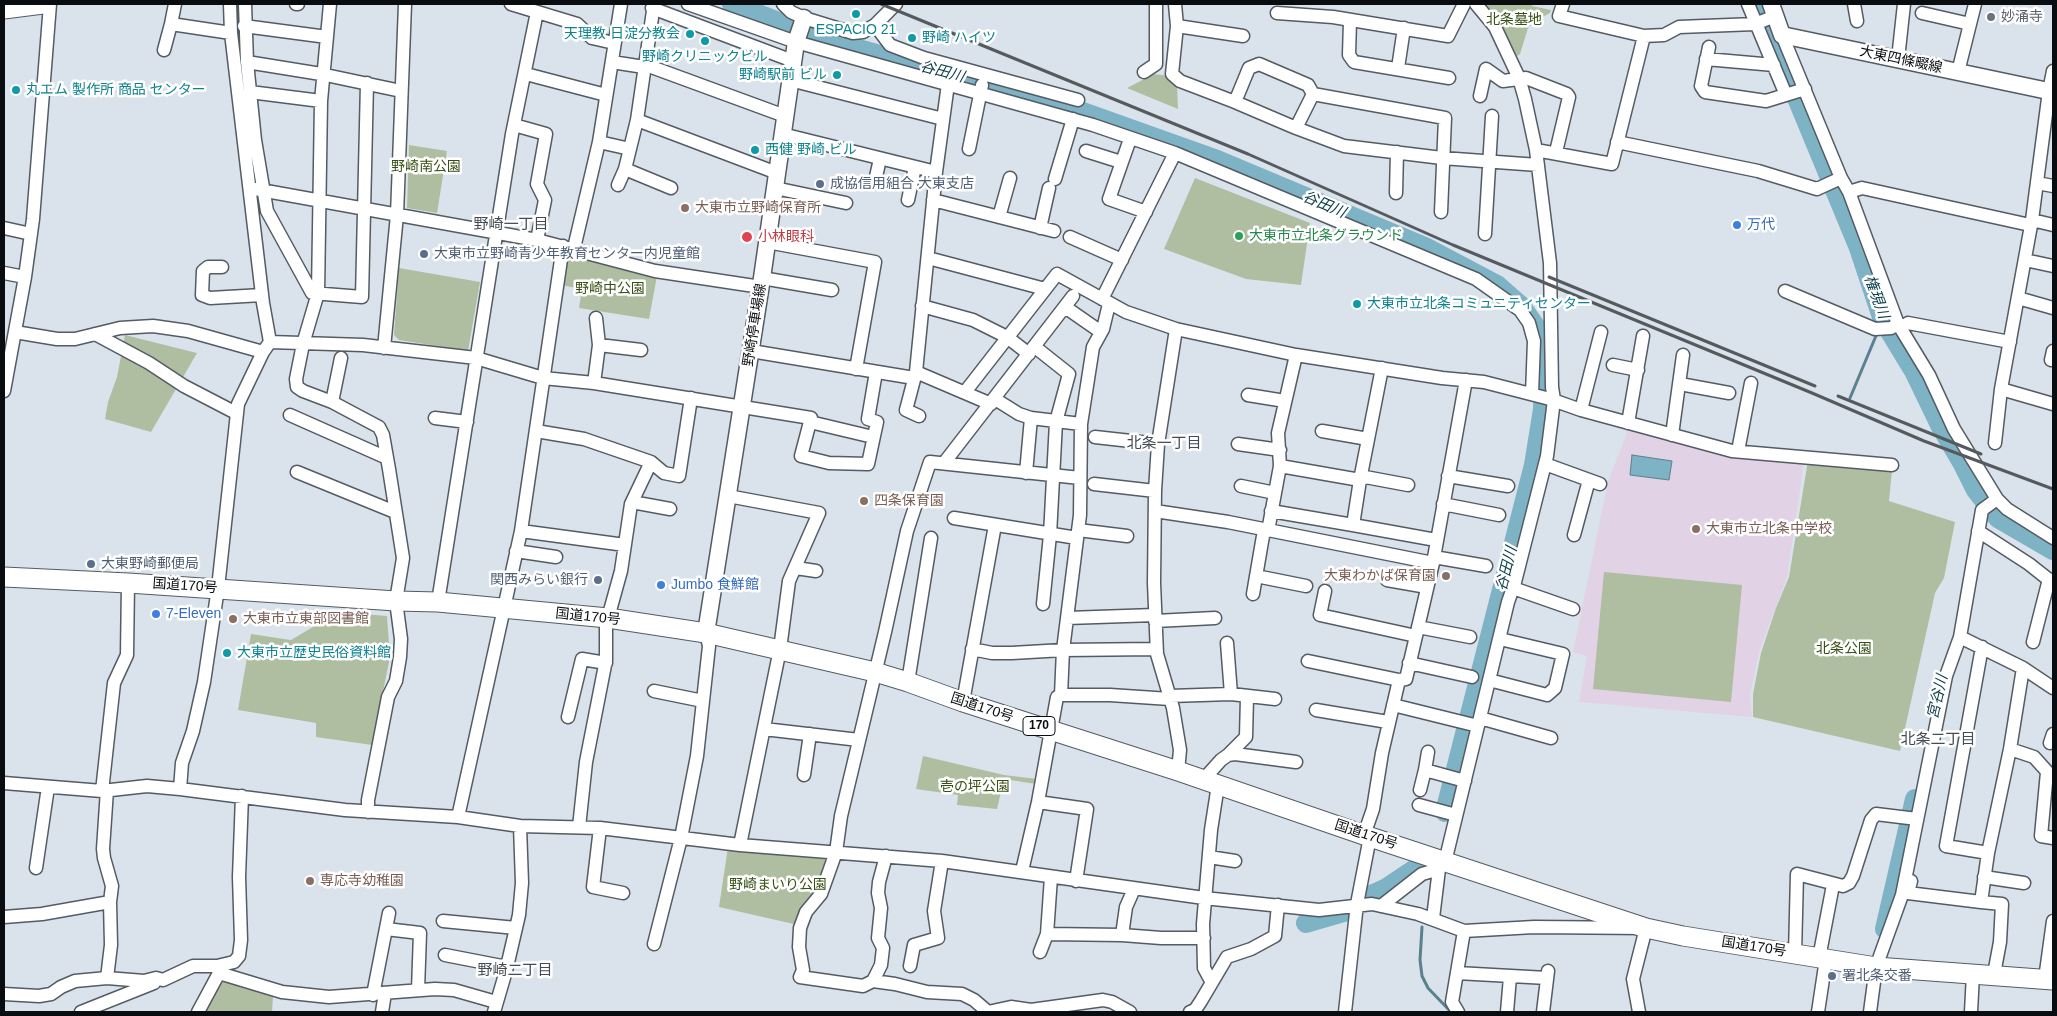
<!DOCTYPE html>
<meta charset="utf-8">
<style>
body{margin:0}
#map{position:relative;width:2057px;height:1016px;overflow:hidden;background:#dae3ec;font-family:Helvetica,sans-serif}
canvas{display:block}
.frame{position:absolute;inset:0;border:5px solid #0a0d10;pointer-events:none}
</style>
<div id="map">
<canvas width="2057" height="1016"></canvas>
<div class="frame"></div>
</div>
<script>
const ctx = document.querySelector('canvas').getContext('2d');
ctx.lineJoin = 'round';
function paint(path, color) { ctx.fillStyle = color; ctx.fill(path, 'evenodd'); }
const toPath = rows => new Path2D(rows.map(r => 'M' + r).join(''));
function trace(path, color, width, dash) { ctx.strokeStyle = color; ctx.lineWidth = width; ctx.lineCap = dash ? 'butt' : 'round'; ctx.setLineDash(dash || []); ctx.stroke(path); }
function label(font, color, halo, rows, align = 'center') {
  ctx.font = font + ' Helvetica,"Noto Sans JP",sans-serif'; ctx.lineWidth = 5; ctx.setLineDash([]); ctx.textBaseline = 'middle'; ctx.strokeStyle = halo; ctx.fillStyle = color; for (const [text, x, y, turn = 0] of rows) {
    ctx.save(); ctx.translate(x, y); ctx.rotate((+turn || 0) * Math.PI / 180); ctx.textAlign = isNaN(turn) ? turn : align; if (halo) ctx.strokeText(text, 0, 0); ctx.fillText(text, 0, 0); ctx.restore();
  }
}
const education = toPath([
 [1628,430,1714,451,1729,458,1804,463,1787,577,1759,652,1750,695,1752,717,1579,702,1587,656,1573,652,1608,482]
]);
const green = toPath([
 [1483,4,1532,4,1532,6,1551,10,1550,13,1533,22,1528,28,1520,54,1517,56,1489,10],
 [1154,74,1169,76,1177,86,1178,109,1127,88],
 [409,145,447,151,437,213,407,208],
 [1195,178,1310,223,1301,285,1246,279,1164,249],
 [569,253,657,276,649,319,579,308,582,289,561,285],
 [399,268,480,282,468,351,399,340,394,335],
 [125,335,197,353,151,432,105,419,108,402,117,377],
 [1808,460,1892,470,1889,501,1955,522,1944,578,1935,593,1900,751,1753,717,1753,694,1761,653,1776,608,1789,577],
 [1604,572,1742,585,1731,702,1593,689],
 [329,611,387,616,390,657,372,745,316,737,316,723,238,710,251,634,291,640,328,618],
 [923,756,1004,775,1037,779,1036,784,1004,779,997,809,957,805,958,795,916,789],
 [728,847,829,854,825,872,798,925,719,907],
 [226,982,273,997,272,1012,204,1011,218,983]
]);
const water = toPath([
 [1632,455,1672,461,1669,480,1630,475,1632,455]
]);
const stream = toPath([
 [1850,398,1878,331],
 [1422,927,1420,960,1422,976,1428,988,1451,1012]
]);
const river = toPath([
 [732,4,810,34,858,49,1074,109,1217,160,1427,248,1497,285,1521,306,1540,333,1544,378,1543,409,1534,465,1445,812],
 [1758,4,1859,248,1883,320,1914,371,1941,427,1963,464,1976,490,1986,503,1998,518,2053,550],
 [1367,897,1385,889,1427,861],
 [1306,923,1344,912],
 [1885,929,1915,799]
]);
const minor = toPath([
 [175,4,171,24,231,33],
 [245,4,247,62,255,140,267,211,312,293,362,297,367,83],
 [296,4,298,4],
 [330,4,321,101,318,293,303,344,296,379,297,387,303,391,332,402,379,427,383,435,389,469,403,558,396,601,401,639,400,657,396,681,388,697,368,800,368,812],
 [511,4,577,24,592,38,614,43],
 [688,4,796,42,1093,125,1175,153,1476,279,1520,310,1529,323,1534,341,1532,394],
 [783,4,791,12,804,18,853,33,863,32,875,25,896,4],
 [1175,4,1177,26,1172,74,1180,81,1235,102,1296,128,1344,146,1442,158,1538,165],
 [1563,4,1559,16,1644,36,1664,35,1679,27,1755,24,1775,16],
 [1748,4,1786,95],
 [1854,4,1857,21],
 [652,8,793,61],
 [1277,13,1333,17,1448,36,1464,4],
 [1922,13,1970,24],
 [1350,21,1349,55,1354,62,1449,78],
 [875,25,890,45,924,58,1078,100],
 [244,26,327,37],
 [1177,26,1243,36],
 [1782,35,1841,178,1849,192,1898,324,1929,375,1954,429,1997,499,2007,509,2053,538],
 [1709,47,1701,86,1705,92,1766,101,1805,89],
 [164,50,171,24],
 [1706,59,1774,65],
 [1898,59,1904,4],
 [247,62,321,74,401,91],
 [612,62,644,67],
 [646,65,785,116],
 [1398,68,1404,28],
 [2053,71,2049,91,2032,220,2001,389,2053,404],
 [1144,72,1156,64,1156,4],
 [1958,72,1975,4],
 [526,74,606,95],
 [790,80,943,119],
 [250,92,321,101],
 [1313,94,1445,118,1441,212],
 [1480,96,1486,69,1503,81,1526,78,1567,94,1569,97,1556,152],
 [1235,102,1249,68,1259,64,1308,85,1313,94,1296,128],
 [637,120,777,173],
 [514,125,546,134,537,184,545,200,537,240],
 [782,134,936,172],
 [599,142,630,149],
 [1129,142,1109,199,1146,212],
 [1617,142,1758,171,1817,189,1841,178],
 [969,149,982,85],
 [1536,150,1612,164,1644,36],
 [1086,151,1121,162],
 [625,169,671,188],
 [1055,179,1073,119],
 [875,181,880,159],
 [2037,183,2053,186],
 [618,185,625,169,637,120,654,4],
 [775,188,846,203],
 [255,189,537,240,655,271,761,287],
 [1849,192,1862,188,2030,225],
 [1396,193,1397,152],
 [908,200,915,167],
 [933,200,1054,231],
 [999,217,1010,178],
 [2032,220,2053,225],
 [4,228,31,234],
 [1040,228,1049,188],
 [1485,234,1492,116],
 [1070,237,1122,260],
 [767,242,875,262,856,369],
 [574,248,599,142,621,4],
 [928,258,1045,289],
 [2025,260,2053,266],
 [222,267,208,267,203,271,202,295,210,298,262,295],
 [4,273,25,277],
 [762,278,832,290],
 [1785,291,1875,329,1891,328,1898,324],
 [2018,298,2053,308],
 [1102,299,1175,153],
 [922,306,973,320,1007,337,1029,354],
 [1065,307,1101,332],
 [1900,328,1908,323,2010,342],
 [1176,329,1158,444,1155,491,1154,583,1157,654,1173,708,1180,750,1178,771],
 [15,332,57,339,75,339,120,328,153,326,188,331,263,352],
 [95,334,149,363,184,386,236,413],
 [270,342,363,345,476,358,543,378,594,383,811,418,801,456,829,463,868,464,877,422,868,419,876,372],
 [599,345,641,350],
 [1035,347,1069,374,1056,422,1050,535,1043,604],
 [384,348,397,215,405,4],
 [751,351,914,378],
 [2051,360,2053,351],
 [1613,365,1638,370],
 [916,372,991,404],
 [594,383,599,345,596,318],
 [1680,384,1729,393],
 [4,391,25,277,33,219,50,4],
 [965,392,1057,274,1126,312,1176,329,1296,355,1442,378,1484,382,1550,399,1581,410,1732,451,1892,465],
 [1248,395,1285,401],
 [995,399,1019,414,1031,418,1081,424],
 [332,402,341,358],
 [1581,410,1601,332],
 [290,415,387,458],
 [919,416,906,410,916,372,936,172,948,84],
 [435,418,467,422],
 [810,422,873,437],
 [1628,423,1643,336],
 [536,431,584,439,651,462,664,473,679,476,691,398],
 [1322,431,1368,439],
 [1672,435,1683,355],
 [1095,437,1158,444],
 [1995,443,2001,389],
 [1238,444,1280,450],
 [1738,451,1751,383],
 [944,463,1073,296],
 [1545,464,1600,484],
 [1280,466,1360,480],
 [297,472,395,512],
 [1026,473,1031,418],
 [1360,476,1408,485],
 [1448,476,1508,486],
 [1080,478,930,462,907,531,885,632,841,816,836,852,821,894,806,912,800,928,799,947,803,970,800,977,863,986,873,981,895,984,927,992,962,994,974,1000,988,1012,1011,1007,1031,1010,1103,1000,1112,1002,1130,1012],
 [1094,484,1155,491],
 [1241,486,1275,493],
 [728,496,819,513,789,581,780,649,740,845],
 [632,502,670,509],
 [1443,504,1499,515],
 [1155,511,1228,522,1433,563],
 [1271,511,1353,525,1360,480,1382,368],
 [954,518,1077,538],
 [1353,525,1436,540],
 [1078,530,1127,536],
 [521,531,625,545],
 [1268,531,1280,466,1278,433,1296,355],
 [1978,531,2029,564,2053,583],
 [1574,535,1589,480],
 [516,551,556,557],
 [1434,557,1486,566],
 [796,568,816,571],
 [1256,576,1306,586],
 [1387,580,1427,587],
 [1513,588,1573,609],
 [1325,591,1320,615,1416,636],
 [1253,594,1264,530],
 [438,602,512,134,537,12],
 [608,618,621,571,631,504,651,462],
 [1067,618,1155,615],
 [1155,621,1215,618],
 [1418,627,1470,637],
 [1960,637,2023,668,2053,688],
 [2033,642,2049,579],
 [1227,643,1231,694],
 [1982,647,1946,846,1988,853],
 [972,649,992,653,1012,653,1063,650,1156,649],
 [1308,661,1399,680,1406,679,1433,563,1466,380],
 [1409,663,1472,677],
 [1489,680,1547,695,1555,688,1563,654,1500,639],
 [908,682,931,538],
 [654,691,703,701],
 [1061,695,1110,695,1170,699],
 [1170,696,1231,694,1275,699],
 [963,702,995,525],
 [1393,705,1478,726],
 [1316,710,1388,722],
 [568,717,582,659,606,663],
 [1480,718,1551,738],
 [764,729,859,740],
 [2050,743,2053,734],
 [2010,749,2034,757,2052,777],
 [1428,752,1425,770,1465,781],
 [1228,755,1246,737,1247,697],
 [2047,772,2041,836,2053,838],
 [804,775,810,734],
 [1203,780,1221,760,1228,755,1235,754,1296,762],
 [4,783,102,791,147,786,180,789,345,810,458,817,520,826,600,828,740,845,942,861,1204,898,1319,910,1372,904,1418,914,1464,931,1534,927,1646,928,1633,979,1639,1012],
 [180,789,182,763,193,731,204,682,218,588,238,404,263,352,270,342,263,303,231,33,230,4],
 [1420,790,1425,770],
 [102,791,114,683,127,655,128,583],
 [1038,802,1087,809,1076,881],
 [1419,805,1456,815],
 [458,817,521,531,563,246],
 [579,827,586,762,606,660,606,618],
 [600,828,593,887,623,893],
 [1364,835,1373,809,1382,753,1399,680],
 [1209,857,1235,861],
 [1445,862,1508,602,1515,582,1547,456,1554,400,1552,387,1550,263,1536,150,1525,99,1519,78,1495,27,1476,4],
 [36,868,48,787],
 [1022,871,1038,802,1057,697,1061,695,1063,650,1080,515,1081,424,1093,347,1103,329,1109,304],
 [1984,877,2024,883],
 [1909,881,1911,881,1908,893,1981,902],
 [1381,906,1422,874,1439,869],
 [4,917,42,914,110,902],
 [1433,918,1440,861],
 [443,921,516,928],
 [386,929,420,933,418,990],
 [1047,934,1122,935,1161,938,1204,938],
 [1122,935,1126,907,1134,889],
 [654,944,681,838,697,756,709,646,706,633],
 [1040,952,1047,934,1051,877],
 [1795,954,1797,874,1843,886,1849,883,1853,876,1871,820,1876,814,1917,819],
 [445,955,507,967],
 [1819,958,1833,885],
 [217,966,219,973,282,992,329,997,435,989,454,990,496,1002],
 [910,966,914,945,938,938,934,911,942,861],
 [1457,973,1547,978],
 [1994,974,2000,942,2002,904,1981,902,1988,853,2010,749,2023,668],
 [107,978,111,945,110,902,112,886,104,858,103,849,107,790],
 [2045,979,2053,921],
 [873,981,881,965,883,948,878,938,881,908,878,893,879,882,886,856],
 [1211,981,1204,968,1203,924,1211,830,1218,785],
 [4,994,39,996,51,994,61,987,75,981,107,978,144,981,156,978,163,980,193,966,217,966,234,962,239,956,241,940,239,877,242,796],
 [373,995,389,913],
 [81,1012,154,983],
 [198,1012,219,973],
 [382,1012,385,993],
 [494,1012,506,971,519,915,522,883,520,826],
 [1190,1012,1195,1010,1201,1001,1227,957,1251,949,1275,936,1278,905],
 [1345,1012,1357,904,1370,837],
 [1458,1012,1452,1002,1464,931],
 [1507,1012,1510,977],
 [1543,1012,1548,971],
 [1818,1012,1826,959],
 [1870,1012,1876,967,1902,895,1946,676,1960,637,1982,510,1997,499],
 [1971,1012,1973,974]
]);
const major = toPath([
 [1771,4,1782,35,2053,92],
 [706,633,762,278,796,42,804,18]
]);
const highway = toPath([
 [4,9,43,4],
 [4,577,128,583,396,601,438,602,608,618,706,633,875,672,908,682,963,702,1178,771,1364,835,1646,928,1683,936,1876,967,2053,980]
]);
const rail = toPath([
 [881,4,1248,154,1453,245,1812,393,1924,441,2053,489],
 [1549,277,1815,386],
 [1838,396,1981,454]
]);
const markers = [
 [856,14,5,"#0f9aa8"],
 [1991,17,5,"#6b7280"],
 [690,34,5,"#0f9aa8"],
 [912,38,5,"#0f9aa8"],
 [705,41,5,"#0f9aa8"],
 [837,75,5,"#0f9aa8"],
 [16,90,5,"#0f9aa8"],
 [755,150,5,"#0f9aa8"],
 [820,184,5,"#5c6f8a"],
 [685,208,5,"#8d6e63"],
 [1737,225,5,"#3f7fe0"],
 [1239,236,5,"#2e9e5b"],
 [747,237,6,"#e0444e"],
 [424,254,5,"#5c6f8a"],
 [1357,304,5,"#0f9aa8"],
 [864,501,5,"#8d6e63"],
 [1696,529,5,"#8d6e63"],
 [91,564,5,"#5c6f8a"],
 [1446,576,5,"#8d6e63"],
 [598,580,5,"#5c6f8a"],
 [661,585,5,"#3f7fe0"],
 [156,614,5,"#3f7fe0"],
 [233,619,5,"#8d6e63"],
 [227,653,5,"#0f9aa8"],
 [310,881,5,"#8d6e63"],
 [1832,976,5,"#5c6f8a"]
];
const shields = [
 [1039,726,32]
];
const shieldNames = [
 ["170",1039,726]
];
const worshipNames = [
 ["妙涌寺",2001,17]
];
const parkNames = [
 ["北条墓地",1514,20],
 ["野崎南公園",426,167],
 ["野崎中公園",610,289],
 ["北条公園",1844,649],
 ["壱の坪公園",975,787],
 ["野崎まいり公園",778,885]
];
const cultureNames = [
 ["ESPACIO 21",856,30,"center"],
 ["天理教 日淀分教会",680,34,"right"],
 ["野崎 ハイツ",922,38],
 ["野崎クリニックビル",705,57,"center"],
 ["野崎駅前 ビル",827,75,"right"],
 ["丸エム 製作所 商品 センター",26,90],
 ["西健 野崎 ビル",765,150],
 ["大東市立北条コミュニティセンター",1367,304],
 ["大東市立歴史民俗資料館",237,653]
];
const streetNames = [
 ["大東四條畷線",1901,60,12],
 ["野崎停車場線",755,325,-81],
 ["国道170号",185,586,4],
 ["国道170号",588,617,6],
 ["国道170号",982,708,18],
 ["国道170号",1366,835,18],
 ["国道170号",1754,947,9]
];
const serviceNames = [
 ["成協信用組合 大東支店",830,184],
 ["大東市立野崎青少年教育センター内児童館",434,254],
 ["大東野崎郵便局",101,564],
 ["関西みらい銀行",588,580,"right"],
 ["署北条交番",1842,976]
];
const educationNames = [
 ["大東市立野崎保育所",695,208],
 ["四条保育園",874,501],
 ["大東市立北条中学校",1706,529],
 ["大東わかば保育園",1436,576,"right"],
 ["大東市立東部図書館",243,619],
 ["専応寺幼稚園",320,881]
];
const shopNames = [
 ["万代",1747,225],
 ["Jumbo 食鮮館",671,585],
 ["7-Eleven",166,614]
];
const leisureNames = [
 ["大東市立北条グラウンド",1249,236]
];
const healthNames = [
 ["小林眼科",758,237]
];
const waterNames = [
 ["谷田川",942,72,15],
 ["谷田川",1324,205,23],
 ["権現川",1876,297,70],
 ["谷田川",1507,569,-76],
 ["宮谷川",1938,697,-77]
];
const neighbourhoodNames = [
 ["野崎一丁目",511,225],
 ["北条一丁目",1164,444],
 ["北条二丁目",1938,740],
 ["野崎二丁目",515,971]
];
paint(education, '#e1d2e5');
paint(green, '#afbea0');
paint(water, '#7db3c4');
trace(water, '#5a818e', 1);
trace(stream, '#5a818e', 3);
trace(river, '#7db3c4', 20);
trace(minor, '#545b63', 15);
trace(major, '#545b63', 19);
trace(highway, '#545b63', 21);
trace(minor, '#fff', 12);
trace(major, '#fff', 16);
trace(highway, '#fff', 19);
trace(rail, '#555a5f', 3);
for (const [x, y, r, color] of markers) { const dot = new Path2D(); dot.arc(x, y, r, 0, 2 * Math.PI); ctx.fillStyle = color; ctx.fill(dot); trace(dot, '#fff', 2); }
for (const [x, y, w] of shields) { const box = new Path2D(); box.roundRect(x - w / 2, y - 9.5, w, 19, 4); ctx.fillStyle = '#fff'; ctx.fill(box); trace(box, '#0a0d10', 1); }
label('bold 12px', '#0a0d10', null, shieldNames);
label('14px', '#5b616d', '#fff', worshipNames, 'left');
label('14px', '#364f12', '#fff', parkNames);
label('14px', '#0d838f', '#fff', cultureNames, 'left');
label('14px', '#0a0d10', '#fff', streetNames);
label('14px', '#4e5e75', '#fff', serviceNames, 'left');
label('14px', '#785e54', '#fff', educationNames, 'left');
label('14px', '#366cbe', '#fff', shopNames, 'left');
label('14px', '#27864d', '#fff', leisureNames, 'left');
label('14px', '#be3a42', '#fff', healthNames, 'left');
label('italic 15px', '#0b3d4a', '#fff', waterNames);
label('15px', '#444b53', '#fff', neighbourhoodNames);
</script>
